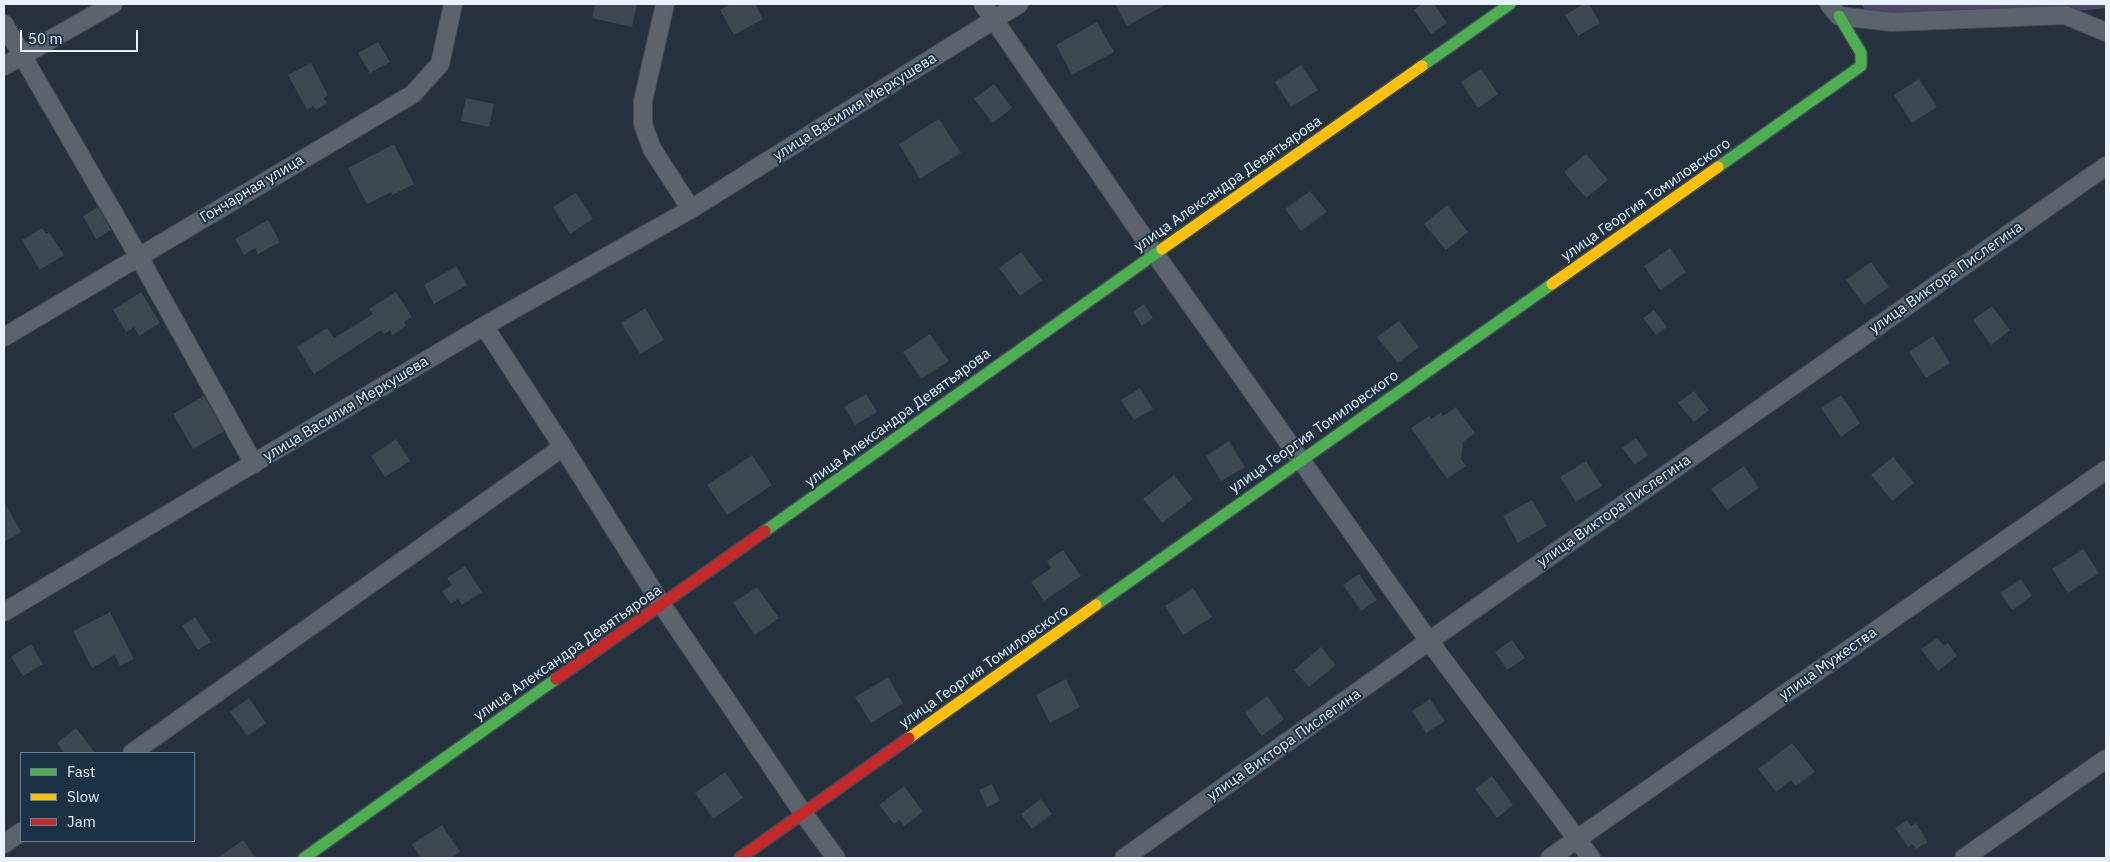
<!DOCTYPE html>
<meta charset="utf-8">
<style>
body{margin:0}
#map{position:relative;width:2110px;height:862px;overflow:hidden;background:#25313c;font-family:"IBM Plex Sans",sans-serif}
canvas{display:block}
.frame{position:absolute;inset:0;border:5px solid #e7f2fd;pointer-events:none}
.legend{position:absolute;left:20px;top:752px;width:175px;height:90px;box-sizing:border-box;background:#1b3146;border:1px solid #6d7e8f;margin:0;padding:6px 9px;list-style:none;font-size:15px;color:#e7f2fd}
.legend li{display:flex;align-items:center;gap:10px;height:25px}
.legend b{width:25px;border:1px solid #6d7e8f}
.scale{position:absolute;left:20px;top:30px;width:118px;height:22px;box-sizing:border-box;border:2px solid #e7f2fd;border-top:0;padding-left:6px;font-size:15px;line-height:18px;white-space:nowrap;color:#e7f2fd;-webkit-text-stroke:4px #1b3146;paint-order:stroke}
</style>
<div id="map">
<canvas width="2110" height="862"></canvas>
<div class="frame"></div>
<ul class="legend">
<li><b style="height:6px;background:#4caf50"></b>Fast</li>
<li><b style="height:6px;background:#ffc107"></b>Slow</li>
<li><b style="height:6px;background:#c62828"></b>Jam</li>
</ul>
<div class="scale">50 m</div>
</div>
<script>
const ctx = document.querySelector('canvas').getContext('2d');
ctx.lineJoin = 'round';
function paint(path, color) { ctx.fillStyle = color; ctx.fill(path, 'evenodd'); }
const toPath = rows => new Path2D(rows.map(r => 'M' + r).join(''));
function trace(path, color, width, dash) { ctx.strokeStyle = color; ctx.lineWidth = width; ctx.lineCap = dash ? 'butt' : 'round'; ctx.setLineDash(dash || []); ctx.stroke(path); }
function label(font, color, halo, rows, align = 'center') {
  ctx.font = font + ' "IBM Plex Sans",sans-serif'; ctx.lineWidth = 4; ctx.setLineDash([]); ctx.textBaseline = 'middle'; ctx.strokeStyle = halo; ctx.fillStyle = color; for (const [text, x, y, turn = 0] of rows) {
    ctx.save(); ctx.translate(x, y); ctx.rotate((+turn || 0) * Math.PI / 180); ctx.textAlign = isNaN(turn) ? turn : align; if (halo) ctx.strokeText(text, 0, 0); ctx.fillText(text, 0, 0); ctx.restore();
  }
}
const green = toPath([
 [1861,4,2106,4,2106,8,1881,31]
]);
const building = toPath([
 [595,4,637,4,632,27,592,18],
 [730,4,755,4,763,19,734,35,720,10],
 [1115,4,1167,4,1127,26],
 [1422,4,1434,4,1447,23,1431,34,1414,10],
 [1584,4,1589,4,1600,23,1578,36,1565,15],
 [1097,22,1114,52,1072,75,1056,45],
 [378,42,390,62,370,73,358,53],
 [311,63,328,95,324,98,327,103,316,110,313,106,307,110,288,75],
 [1301,65,1318,90,1291,107,1275,82],
 [1481,69,1498,94,1478,108,1461,82],
 [1919,79,1937,107,1912,123,1894,95],
 [994,84,1012,108,993,123,974,99],
 [466,98,494,104,489,127,461,121],
 [939,119,961,153,920,179,899,144],
 [394,144,414,184,392,195,391,192,367,204,348,168],
 [1586,154,1608,180,1586,198,1564,172],
 [1310,191,1327,212,1301,231,1285,209],
 [576,193,593,219,570,234,553,207],
 [1447,205,1468,232,1446,250,1424,224],
 [98,207,111,230,96,239,83,216],
 [268,220,280,242,258,254,255,248,244,255,235,239],
 [42,228,46,234,49,232,64,255,40,270,22,240],
 [1670,248,1686,272,1660,290,1644,266],
 [1021,252,1042,280,1020,296,999,268],
 [1871,262,1889,287,1864,305,1846,280],
 [456,266,467,285,434,304,424,285],
 [141,292,160,323,139,336,134,327,126,332,113,310],
 [396,292,412,317,404,322,406,326,392,335,390,330,384,334,381,330,314,374,297,347,327,328,334,338,373,314,369,309],
 [1144,304,1153,318,1142,326,1133,312],
 [1992,306,2010,330,1991,345,1973,320],
 [645,308,664,340,640,354,621,323],
 [1654,310,1667,327,1656,335,1643,318],
 [1399,321,1419,347,1398,363,1377,337],
 [930,334,949,361,921,379,903,352],
 [1933,336,1950,363,1926,378,1909,352],
 [1140,388,1153,409,1134,420,1121,400],
 [1694,391,1709,410,1694,422,1678,403],
 [866,394,877,412,855,425,844,407],
 [1841,395,1860,423,1841,437,1821,408],
 [204,396,224,431,193,449,173,414],
 [1456,407,1475,433,1463,442,1461,459,1466,466,1447,479,1411,428,1429,416,1432,419,1441,412,1443,416],
 [1636,438,1648,455,1635,465,1622,448],
 [396,439,410,461,385,477,371,456],
 [1229,441,1245,467,1221,481,1206,456],
 [752,455,772,485,727,515,707,485],
 [1893,457,1914,483,1892,501,1871,475],
 [1586,461,1602,486,1576,502,1560,477],
 [1744,466,1759,488,1727,510,1711,489],
 [1174,475,1193,499,1162,523,1143,499],
 [1532,500,1547,526,1518,543,1503,516],
 [4,502,21,532,4,542],
 [2083,549,2099,573,2068,593,2052,569],
 [1063,550,1081,576,1044,601,1031,582,1051,568,1047,561],
 [465,566,482,592,462,605,458,599,451,604,442,591,452,585,447,578],
 [1359,574,1377,600,1361,611,1343,585],
 [2021,579,2032,596,2012,610,2000,593],
 [757,587,779,618,755,635,733,603],
 [1193,588,1212,617,1183,635,1165,606],
 [110,612,134,659,120,666,115,655,92,668,73,631],
 [195,617,211,642,198,650,182,626],
 [1937,638,1944,646,1948,643,1957,656,1938,671,1921,649],
 [1512,640,1525,658,1507,670,1495,652],
 [31,644,43,664,23,676,11,657],
 [1321,647,1336,665,1309,687,1294,670],
 [888,677,903,703,871,723,855,697],
 [1066,679,1080,707,1050,723,1036,695],
 [1267,696,1284,719,1262,736,1245,713],
 [249,698,266,723,247,736,230,712],
 [1430,699,1445,721,1426,733,1412,711],
 [76,728,95,753,64,753,57,743],
 [1792,743,1815,772,1796,786,1791,780,1776,792,1758,769],
 [725,772,743,798,713,819,695,793],
 [1492,776,1513,805,1497,818,1475,789],
 [992,784,1000,801,987,807,979,790],
 [904,786,923,812,904,826,900,820,894,824,879,805],
 [1041,799,1052,814,1032,829,1021,814],
 [1907,820,1911,826,1916,823,1928,842,1916,849,1912,844,1908,847,1895,828],
 [442,825,460,852,451,858,421,858,412,844],
 [243,840,256,858,217,858]
]);
const street = toPath([
 [665,4,643,101,643,124,652,149,691,209],
 [983,4,1155,254,1429,641,1591,858],
 [1829,4,1839,16,1892,22,2065,15,2106,32],
 [4,24,139,257,254,464],
 [4,66,113,4],
 [484,326,563,447,662,605,803,813,836,858],
 [4,337,413,94,440,64,453,4],
 [4,612,484,326,691,209,1019,4],
 [132,753,563,447],
 [4,844,21,832],
 [1124,858,1429,641,2106,166],
 [1550,858,2106,470],
 [1964,858,2106,759]
]);
const fast = toPath([
 [1422,66,1510,4],
 [1718,167,1861,66,1861,53,1839,16],
 [765,531,1162,249],
 [1096,605,1552,284],
 [304,858,556,679]
]);
const slow = toPath([
 [1162,249,1422,66],
 [1552,284,1718,167],
 [909,738,1096,605]
]);
const jam = toPath([
 [556,679,765,531],
 [740,858,909,738]
]);
const streetNames = [
 ["улица Василия Меркушева",855,107,-32],
 ["улица Александра Девятьярова",1228,184,-35],
 ["Гончарная улица",252,189,-31],
 ["улица Георгия Томиловского",1646,200,-35],
 ["улица Виктора Пислегина",1946,278,-35],
 ["улица Василия Меркушева",346,409,-31],
 ["улица Александра Девятьярова",898,418,-36],
 ["улица Георгия Томиловского",1314,432,-35],
 ["улица Виктора Пислегина",1614,511,-35],
 ["улица Александра Девятьярова",568,653,-35],
 ["улица Мужества",1828,664,-35],
 ["улица Георгия Томиловского",984,667,-35],
 ["улица Виктора Пислегина",1284,745,-35]
];
paint(green, '#4f4769');
paint(building, '#3b484f');
trace(street, '#434c56', 20);
trace(fast, '#434c56', 14);
trace(slow, '#434c56', 14);
trace(jam, '#434c56', 14);
trace(street, '#5b636c', 18);
trace(fast, '#4caf50', 11);
trace(slow, '#ffc107', 11);
trace(jam, '#c62828', 11);
label('15px', '#e7f2fd', '#1b3146', streetNames);
</script>
